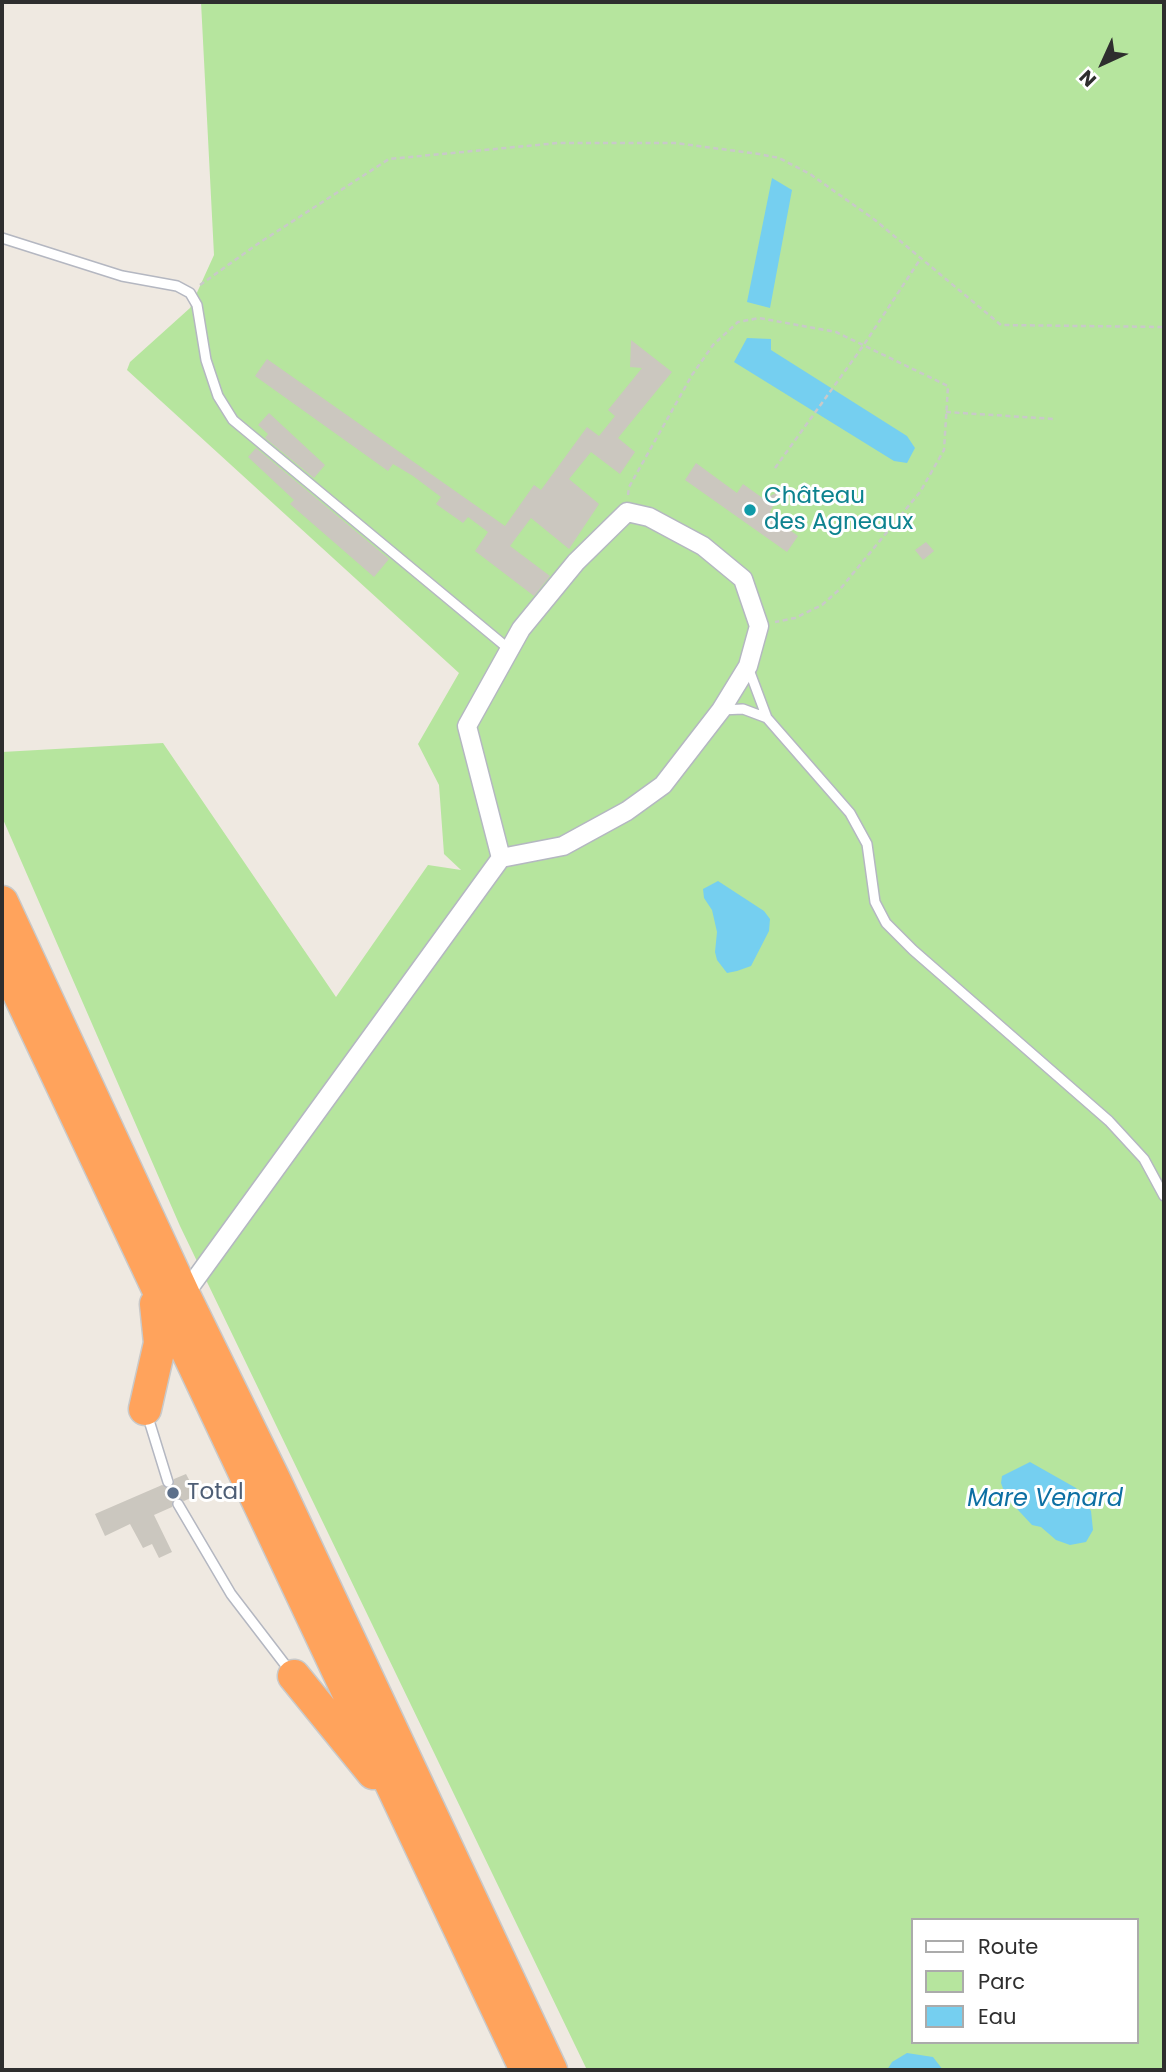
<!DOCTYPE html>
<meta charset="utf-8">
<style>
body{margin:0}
#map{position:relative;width:1166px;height:2072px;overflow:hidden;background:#efe9e1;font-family:Poppins,sans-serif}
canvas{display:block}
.frame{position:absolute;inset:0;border:4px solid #2e2e2e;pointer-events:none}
.legend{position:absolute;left:911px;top:1918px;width:228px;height:126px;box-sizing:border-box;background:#fff;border:2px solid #ababab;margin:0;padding:9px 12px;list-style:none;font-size:21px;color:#2e2e2e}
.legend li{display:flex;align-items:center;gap:14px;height:35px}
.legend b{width:35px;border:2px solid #ababab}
.north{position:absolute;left:1068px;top:28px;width:70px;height:70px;-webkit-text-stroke:5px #fff;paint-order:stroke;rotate:225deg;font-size:19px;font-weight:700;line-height:28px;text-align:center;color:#2e2e2e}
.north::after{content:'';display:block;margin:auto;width:24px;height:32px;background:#2e2e2e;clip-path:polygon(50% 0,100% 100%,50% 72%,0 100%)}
</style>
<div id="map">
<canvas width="1166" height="2072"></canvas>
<div class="frame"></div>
<ul class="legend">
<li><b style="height:9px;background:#fff"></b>Route</li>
<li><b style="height:19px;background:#b6e59e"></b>Parc</li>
<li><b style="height:19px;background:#75cff0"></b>Eau</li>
</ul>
<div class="north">N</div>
</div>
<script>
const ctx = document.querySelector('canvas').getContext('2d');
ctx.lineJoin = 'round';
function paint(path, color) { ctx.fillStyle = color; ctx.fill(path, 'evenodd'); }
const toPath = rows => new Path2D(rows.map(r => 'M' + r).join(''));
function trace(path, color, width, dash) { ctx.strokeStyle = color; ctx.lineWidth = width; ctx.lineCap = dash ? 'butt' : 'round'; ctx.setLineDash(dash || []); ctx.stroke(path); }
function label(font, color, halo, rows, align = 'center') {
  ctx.font = font + ' Poppins,sans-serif'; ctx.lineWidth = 6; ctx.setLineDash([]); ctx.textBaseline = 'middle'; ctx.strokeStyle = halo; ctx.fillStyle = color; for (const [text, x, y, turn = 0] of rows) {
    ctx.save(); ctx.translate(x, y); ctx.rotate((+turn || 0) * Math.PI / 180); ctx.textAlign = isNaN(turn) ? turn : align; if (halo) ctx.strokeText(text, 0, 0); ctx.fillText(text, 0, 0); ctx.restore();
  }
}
const green = toPath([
 [201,2,1164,2,1164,2070,587,2070,180,1226,2,817,2,752,163,743,336,997,428,865,461,870,444,854,439,785,418,744,459,673,127,370,130,362,190,308,214,255],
 [912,1920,1136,1920,1136,2042,912,2042]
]);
const water = toPath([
 [772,178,792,190,770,308,747,302],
 [747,338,771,339,771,350,907,436,915,448,907,463,894,461,734,362],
 [718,881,764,911,770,919,769,931,751,966,737,971,727,973,717,960,715,952,717,932,712,910,704,898,703,889],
 [1030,1462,1076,1488,1091,1511,1093,1530,1086,1542,1070,1545,1056,1540,1041,1527,1032,1525,1006,1497,1001,1483,1002,1476],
 [907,2053,933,2057,943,2070,887,2070,892,2062]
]);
const building = toPath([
 [631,340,672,372,618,438,635,452,620,474,591,452,569,479,599,504,569,549,531,518,510,546,550,576,534,596,475,551,488,532,468,517,463,523,436,504,441,497,413,476,393,464,388,471,255,376,267,359,505,526,534,485,541,490,587,427,599,436,615,416,608,410,642,368,630,367],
 [269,413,325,465,314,478,265,438,268,434,258,425],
 [256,448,389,559,374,577,290,504,294,500,248,457],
 [696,463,737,493,743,484,764,499,780,491,769,515,798,536,787,552,685,480],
 [926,542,934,551,923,560,915,550],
 [186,1474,197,1495,184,1501,175,1498,172,1507,154,1515,172,1552,159,1558,152,1544,143,1548,130,1524,105,1536,95,1514,162,1485,171,1488,174,1479]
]);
const path = toPath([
 [200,285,259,243,389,159,558,143,675,143,759,154,779,158,810,174,875,220,1001,325,1164,327],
 [946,412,1054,419],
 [775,468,863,346,921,258],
 [628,495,629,487,692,375,713,345,738,322,759,318,836,332,948,386,944,450,920,492,841,588,822,605,795,618,775,622]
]);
const lane = toPath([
 [2,238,122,276,177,286,190,293,197,305,206,360,218,396,233,420,510,650],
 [748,667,767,718],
 [721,710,743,709,767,718,850,813,867,844,875,902,886,923,913,950,1109,1121,1144,1159,1164,1196],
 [147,1414,168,1482],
 [178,1504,231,1594,290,1671]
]);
const street = toPath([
 [184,1295,501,858,563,846,627,811,663,785,721,710,748,666,759,626,743,579,703,546,649,517,627,512,576,562,521,629,467,726,501,858]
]);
const highway = toPath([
 [2,902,184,1295,275,1481,551,2070],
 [2,958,526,2070],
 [145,1409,160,1343,156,1304],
 [294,1676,373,1773]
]);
const markers = [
 [750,510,7,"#0f9aa8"],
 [173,1493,7,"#5c6f8a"]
];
const cultureNames = [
 ["Château",764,497],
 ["des Agneaux",764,523]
];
const serviceNames = [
 ["Total",187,1493]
];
const waterNames = [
 ["Mare Venard",1045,1500]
];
paint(green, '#b6e59e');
paint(water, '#75cff0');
paint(building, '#cbc7bf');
trace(lane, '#b4b7c1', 12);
trace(street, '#b4b7c1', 21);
trace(highway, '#c9c9c9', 35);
trace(path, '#c9c9c9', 2.5, [5, 3.5]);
trace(lane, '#fff', 9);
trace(street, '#fff', 18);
trace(highway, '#ffa35c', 32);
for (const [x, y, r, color] of markers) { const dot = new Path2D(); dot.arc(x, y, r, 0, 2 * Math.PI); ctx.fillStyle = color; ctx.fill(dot); trace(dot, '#fff', 2.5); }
label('23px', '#0d838f', '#fff', cultureNames, 'left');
label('23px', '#4e5e75', '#fff', serviceNames, 'left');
label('italic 24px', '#0d6fa3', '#fff', waterNames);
</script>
